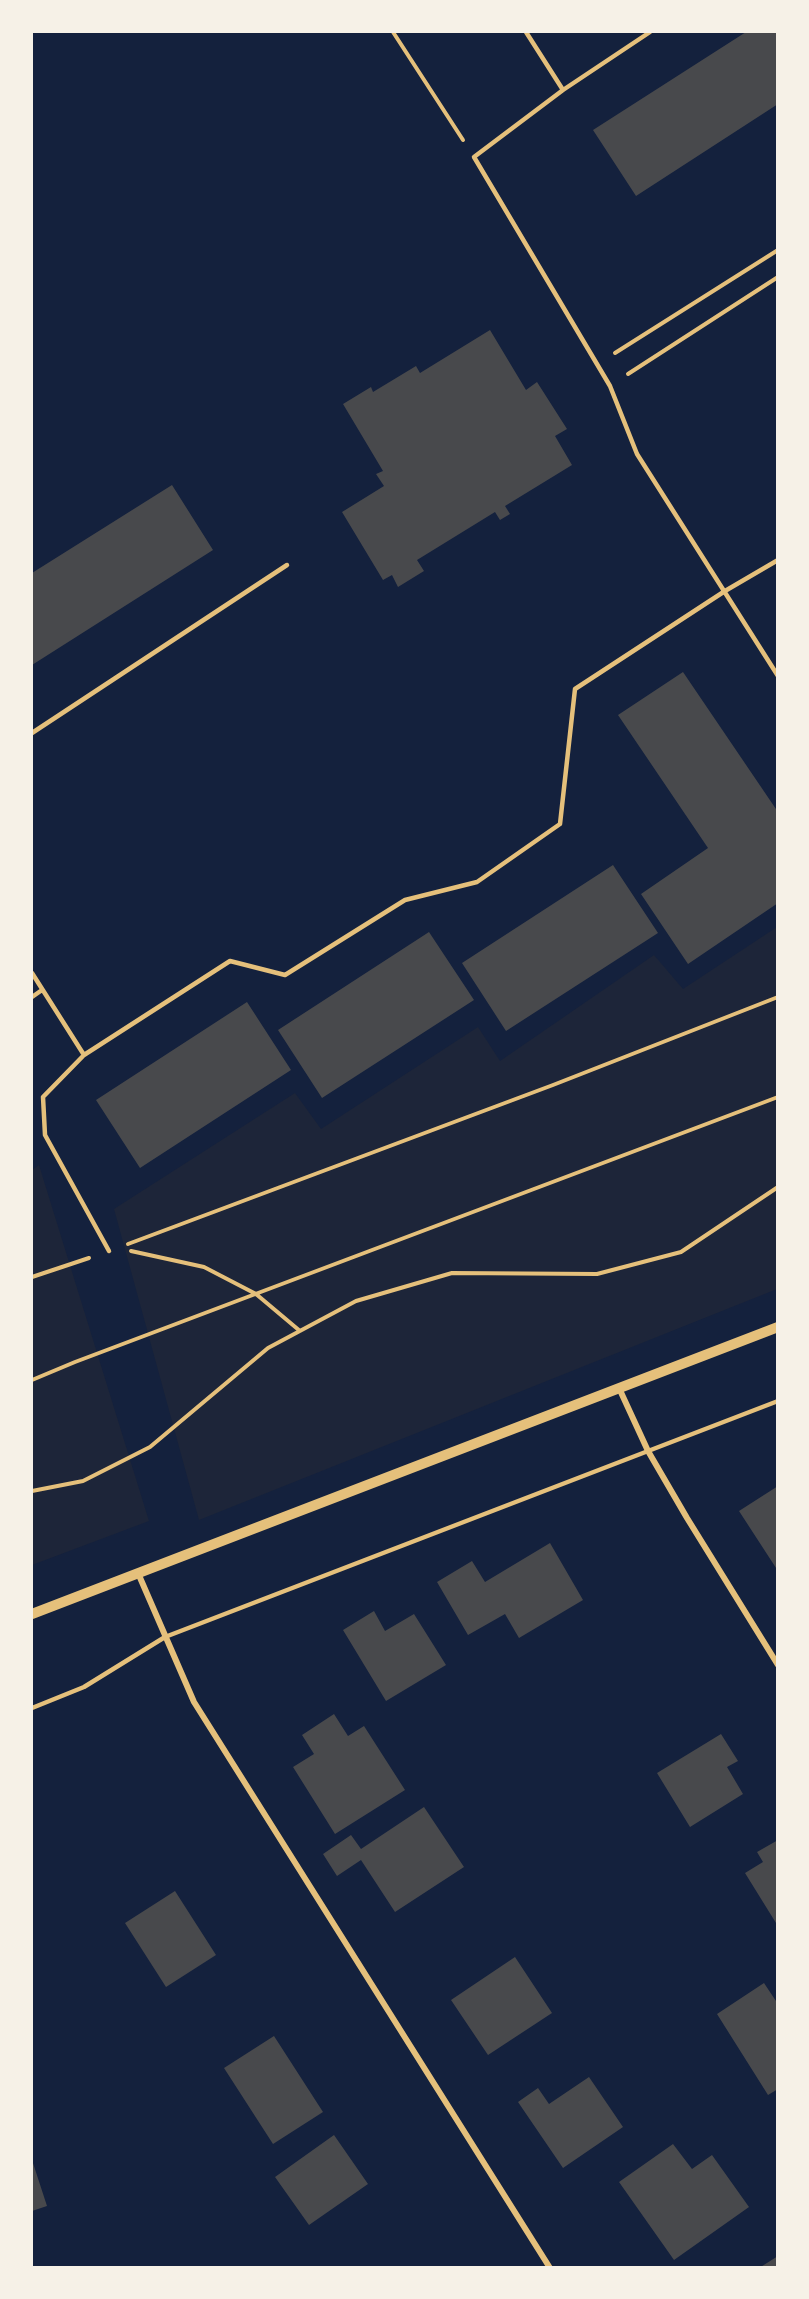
<!DOCTYPE html>
<style>
body{margin:0}
#map{position:relative;width:809px;height:2299px;overflow:hidden;background:#14213d;font-family:Overpass,sans-serif}
canvas{display:block}
.frame{position:absolute;inset:0;border:33px solid #f6f1e7;pointer-events:none}
</style>
<div id="map">
<canvas width="809" height="2299"></canvas>
<div class="frame"></div>
</div>
<script>
const ctx = document.querySelector('canvas').getContext('2d');
ctx.lineJoin = 'round';
function paint(path, color) { ctx.fillStyle = color; ctx.fill(path, 'evenodd'); }
const toPath = rows => new Path2D(rows.map(r => 'M' + r).join(''));
function trace(path, color, width, dash) { ctx.strokeStyle = color; ctx.lineWidth = width; ctx.lineCap = dash ? 'butt' : 'round'; ctx.setLineDash(dash || []); ctx.stroke(path); }
const green = toPath([
 [777,927,777,1289,199,1520,114,1209,295,1093,321,1129,478,1027,500,1061,654,955,683,989],
 [39,1165,149,1521,32,1565,32,1170]
]);
const building = toPath([
 [746,32,778,32,778,104,636,196,593,130],
 [490,330,526,390,537,382,567,429,555,436,572,465,505,506,510,514,500,520,495,512,417,560,424,571,398,587,392,575,383,580,342,512,384,486,376,474,383,471,343,404,371,387,373,392,416,366,420,373],
 [172,485,213,550,32,665,32,573],
 [683,672,778,812,778,903,688,964,641,894,708,848,618,715],
 [613,865,658,933,506,1031,462,963],
 [429,932,474,1000,322,1098,278,1030],
 [247,1002,291,1070,140,1168,96,1100],
 [778,1486,778,1571,739,1511],
 [550,1543,583,1600,519,1638,505,1614,468,1635,437,1582,472,1561,485,1582],
 [374,1611,385,1631,414,1614,446,1665,386,1701,343,1630],
 [334,1714,348,1736,364,1726,405,1790,335,1834,293,1767,314,1754,302,1735],
 [721,1734,738,1761,727,1767,743,1794,690,1827,657,1773],
 [424,1807,464,1867,395,1912,361,1860,337,1876,323,1854,351,1835,361,1849],
 [778,1840,778,1922,776,1923,745,1873,763,1862,757,1852],
 [175,1891,216,1955,166,1987,125,1923],
 [515,1957,552,2013,488,2055,451,2000],
 [764,1983,778,2004,778,2089,768,2095,717,2014],
 [274,2036,323,2112,273,2144,224,2068],
 [589,2077,623,2127,563,2168,518,2102,538,2088,549,2104],
 [334,2135,368,2184,309,2225,275,2177],
 [673,2144,692,2169,712,2155,749,2207,674,2260,619,2182],
 [32,2160,47,2206,32,2211],
 [778,2256,778,2268,759,2268]
]);
const path = toPath([
 [393,32,463,140],
 [615,353,778,250],
 [628,374,778,277],
 [128,1244,553,1085,778,997],
 [131,1251,204,1267,256,1294,300,1331],
 [32,1277,89,1258],
 [32,1380,75,1362,778,1097],
 [32,1491,83,1481,150,1447,268,1348,356,1301,452,1273,597,1274,681,1252,778,1187]
]);
const service = toPath([
 [526,32,563,90],
 [650,32,563,90,474,157,610,386,637,454,778,676],
 [32,733,287,565],
 [32,973,84,1055],
 [32,997,42,990],
 [109,1251,45,1135,43,1097,84,1055,230,961,285,975,405,900,477,882,560,824,575,689,725,591,778,560],
 [32,1708,84,1687,165,1637,778,1401]
]);
const minor = toPath([
 [619,1388,648,1451,687,1518,778,1665],
 [138,1573,194,1702,550,2268]
]);
const tertiary = toPath([
 [32,1614,778,1327]
]);
paint(green, '#1d2539');
paint(building, '#48494c');
trace(path, '#e5c07b', 4);
trace(service, '#e5c07b', 4.5);
trace(minor, '#e5c07b', 6);
trace(tertiary, '#e5c07b', 10);
</script>
